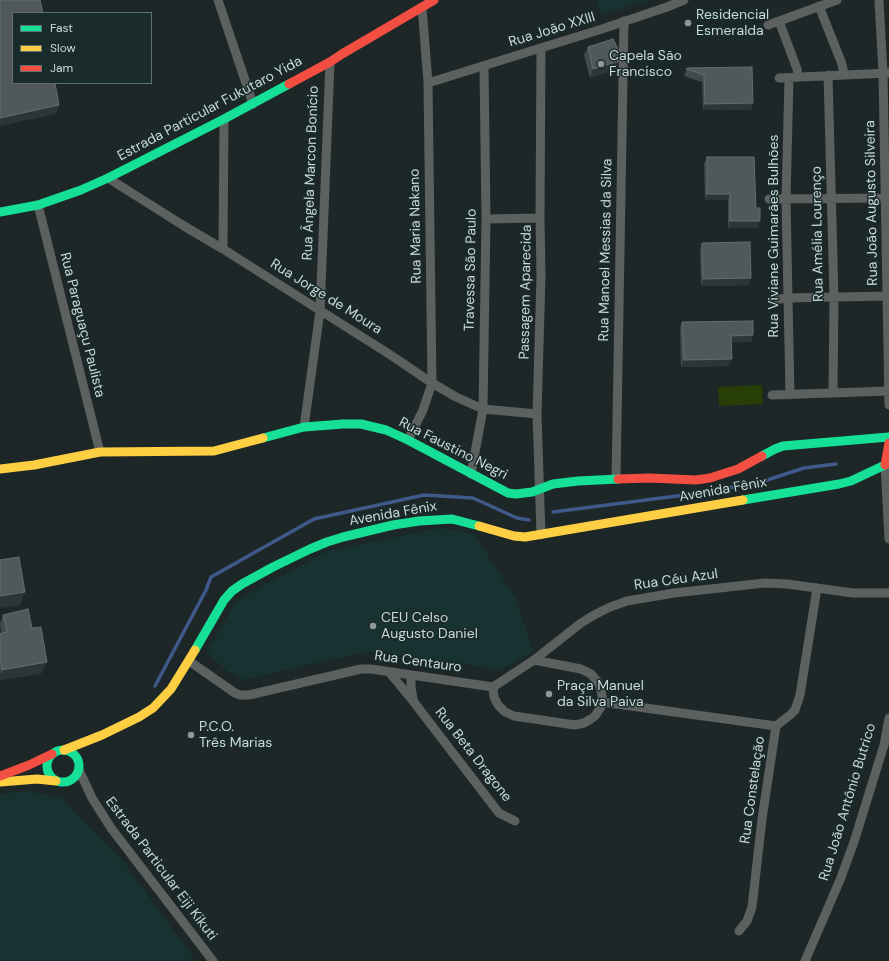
<!DOCTYPE html>
<meta charset="utf-8">
<style>
body{margin:0}
#map{position:relative;width:889px;height:961px;overflow:hidden;background:#1d2727;font-family:"DM Sans",sans-serif}
canvas{display:block}
.legend{position:absolute;left:12px;top:12px;width:140px;height:72px;box-sizing:border-box;background:#192b2b;border:1px solid #617070;margin:0;padding:5px 7px;list-style:none;font-size:12px;color:#ccd7d7}
.legend li{display:flex;align-items:center;gap:8px;height:20px}
.legend b{width:20px;border:1px solid #617070}
</style>
<div id="map">
<canvas width="889" height="961"></canvas>
<ul class="legend">
<li><b style="height:5px;background:#16e098"></b>Fast</li>
<li><b style="height:5px;background:#ffcf43"></b>Slow</li>
<li><b style="height:5px;background:#f24e42"></b>Jam</li>
</ul>
</div>
<script>
const ctx = document.querySelector('canvas').getContext('2d');
ctx.lineJoin = 'round';
function paint(path, color) { ctx.fillStyle = color; ctx.fill(path, 'evenodd'); }
const toPath = rows => new Path2D(rows.map(r => 'M' + r).join(''));
function trace(path, color, width, dash) { ctx.strokeStyle = color; ctx.lineWidth = width; ctx.lineCap = dash ? 'butt' : 'round'; ctx.setLineDash(dash || []); ctx.stroke(path); }
function label(font, color, halo, rows, align = 'center') {
  ctx.font = font + ' "DM Sans",sans-serif'; ctx.lineWidth = 3; ctx.setLineDash([]); ctx.textBaseline = 'middle'; ctx.strokeStyle = halo; ctx.fillStyle = color; for (const [text, x, y, turn = 0] of rows) {
    ctx.save(); ctx.translate(x, y); ctx.rotate((+turn || 0) * Math.PI / 180); ctx.textAlign = isNaN(turn) ? turn : align; if (halo) ctx.strokeText(text, 0, 0); ctx.fillText(text, 0, 0); ctx.restore();
  }
}
const built = toPath([
 [596,0,649,0,602,15],
 [440,528,475,534,515,598,533,651,511,665,496,670,459,663,364,652,244,680,228,672,207,652,236,601,327,551],
 [28,791,61,798,93,831,126,865,196,961,0,961,0,794]
]);
const green = toPath([
 [762,385,763,404,719,406,718,387]
]);
const stream = toPath([
 [553,512,700,493,761,482,804,468,836,464],
 [155,686,206,590,211,577,314,519,424,495,473,498,517,518,529,520]
]);
const street = toPath([
 [218,0,253,104],
 [879,0,883,73,889,405],
 [819,6,842,64,844,75],
 [779,21,797,69,798,77],
 [768,25,837,0],
 [541,48,540,218,541,276,537,414,541,535],
 [828,75,834,297,833,393],
 [779,78,889,73],
 [789,78,786,199,790,395],
 [428,83,602,29,667,7,684,0],
 [108,178,184,226,223,249,389,354,432,383,456,397,483,409,537,414],
 [769,199,886,198],
 [38,205,100,452],
 [486,219,540,218],
 [223,249,224,119],
 [773,300,788,298,889,296],
 [772,395,889,391],
 [304,427,320,311,330,62],
 [408,440,423,410,432,383,428,83,422,7],
 [885,465,889,539],
 [471,474,483,409,486,219,484,66],
 [616,479,624,21],
 [189,661,235,693,240,695,249,695,361,669,371,669,493,687],
 [389,672,413,701,499,813,515,821],
 [411,675,411,687,413,699],
 [493,687,534,660,581,623,594,615,610,607,627,601,674,593,765,583,787,584,853,593,889,593],
 [493,687,494,697,498,705,505,712,514,716,575,725,584,723,591,719,595,716,601,707,602,696,600,686,597,681,591,674,581,669,534,660],
 [602,702,776,726],
 [79,770,92,798,111,828,213,961],
 [739,931,747,921,752,907,762,819,776,726,790,715,795,710,800,695,817,588],
 [805,961,840,880,854,842,884,745,889,718]
]);
const fast = toPath([
 [0,212,38,205,81,190,108,178,224,119,289,84],
 [263,438,304,427,343,424,361,424,386,430,408,440,508,493,516,494,532,492,553,484,578,481,618,479],
 [762,456,775,449,783,446,889,437],
 [743,500,839,484,851,481,889,463],
 [195,650,224,600,232,591,242,584,273,567,310,549,327,542,343,537,393,525,419,521,452,519,479,526],
 '47 766a16 16 0 1 1 32 0a16 16 0 1 1-32 0Z'
]);
const slow = toPath([
 [0,469,34,465,100,452,214,451,263,438],
 [479,526,514,536,525,537,743,500],
 [64,750,102,735,139,717,153,708,171,689,195,650],
 [0,782,37,779,56,781]
]);
const jam = toPath([
 [289,84,330,62,342,54,434,0],
 [885,465,889,443],
 [618,479,649,478,696,480,710,478,738,469,762,456],
 [0,776,29,765,52,754]
]);
const wall = toPath([
 [588,47,619,61,616,70,590,78,584,55],
 [752,67,751,110,703,110,702,82,684,76,687,68],
 [707,157,756,208,758,228,728,228,728,200,705,200,704,164],
 [702,243,749,285,701,286,700,249],
 [682,322,753,335,751,342,731,342,729,366,681,367,680,328],
 [3,615,42,673,0,680,0,634,1,633,0,624]
]);
const shadedWall = toPath([
 [619,61,616,70,590,78,593,69],
 [753,103,751,110,703,110,705,104],
 [59,105,56,114,0,126,0,118],
 [707,194,730,194,728,200,705,200],
 [730,221,760,221,758,228,728,228],
 [751,278,749,285,701,286,703,279],
 [753,335,751,342,728,343,731,336],
 [732,359,729,366,681,367,684,360],
 [25,592,20,605,0,608,0,596],
 [47,662,42,673,0,680,0,675,2,670]
]);
const building = toPath([
 [0,0,40,0,43,13,13,13,13,83,55,83,59,105,0,118,0,0],
 [613,39,618,49,619,61,593,69,588,47,613,39],
 [752,67,753,103,705,104,704,75,686,69,687,68,752,67],
 [707,157,754,157,756,208,760,208,760,221,730,221,730,194,707,194,707,157],
 [750,242,751,278,703,279,702,243,750,242],
 [753,321,753,335,731,336,732,359,684,360,682,322,753,321],
 [19,557,25,592,0,596,0,560,19,557],
 [28,609,32,628,41,627,47,662,2,670,0,658,0,634,7,632,3,615,28,609]
]);
const markers = [
 [688,23,4,"#8f9999"],
 [601,64,4,"#8f9999"],
 [373,626,4,"#8f9999"],
 [549,694,4,"#8f9999"],
 [191,735,4,"#8f9999"]
];
const poiNames = [
 ["Residencial",696,15],
 ["Esmeralda",696,31],
 ["Capela São",609,56],
 ["Francisco",609,72],
 ["CEU Celso",381,618],
 ["Augusto Daniel",381,634],
 ["Praça Manuel",557,686],
 ["da Silva Paiva",557,702],
 ["P.C.O.",199,727],
 ["Três Marias",199,743]
];
const streetNames = [
 ["Rua João XXIII",552,30,-17],
 ["Estrada Particular Fukutaro Yida",210,109,-28],
 ["Rua Ângela Marcon Bonício",311,173,-88],
 ["Rua João Augusto Silveira",872,203,-91],
 ["Rua Maria Nakano",416,226,-91],
 ["Rua Amélia Lourenço",818,234,-91],
 ["Rua Viviane Guimarães Bulhões",774,236,-90],
 ["Rua Manoel Messias da Silva",606,250,-89],
 ["Travessa São Paulo",471,270,-89],
 ["Passagem Aparecida",526,292,-89],
 ["Rua Jorge de Moura",326,297,32],
 ["Rua Paraguaçu Paulista",82,325,76],
 ["Rua Faustino Negri",453,449,27],
 ["Avenida Fênix",723,490,-10],
 ["Avenida Fênix",393,514,-10],
 ["Rua Céu Azul",676,580,-8],
 ["Rua Centauro",418,662,8],
 ["Rua Beta Dragone",473,755,52],
 ["Rua Constelação",753,790,-82],
 ["Rua João Antônio Butrico",848,802,-73],
 ["Estrada Particular Eiji Kikuti",161,869,53]
];
paint(built, '#183131');
paint(green, '#273e07');
trace(stream, '#3f598a', 3.5);
trace(street, '#5c605e', 9);
trace(fast, '#16e098', 9);
trace(slow, '#ffcf43', 9);
trace(jam, '#f24e42', 9);
paint(wall, '#41494b');
paint(shadedWall, '#2d3536');
paint(building, '#50585a');
trace(building, '#646c6d', 1);
for (const [x, y, r, color] of markers) { const dot = new Path2D(); dot.arc(x, y, r, 0, 2 * Math.PI); ctx.fillStyle = color; ctx.fill(dot); trace(dot, '#192b2b', 1.5); }
label('14px', '#ccd7d7', '#192b2b', poiNames, 'left');
label('14px', '#ccd7d7', '#192b2b', streetNames);
</script>
